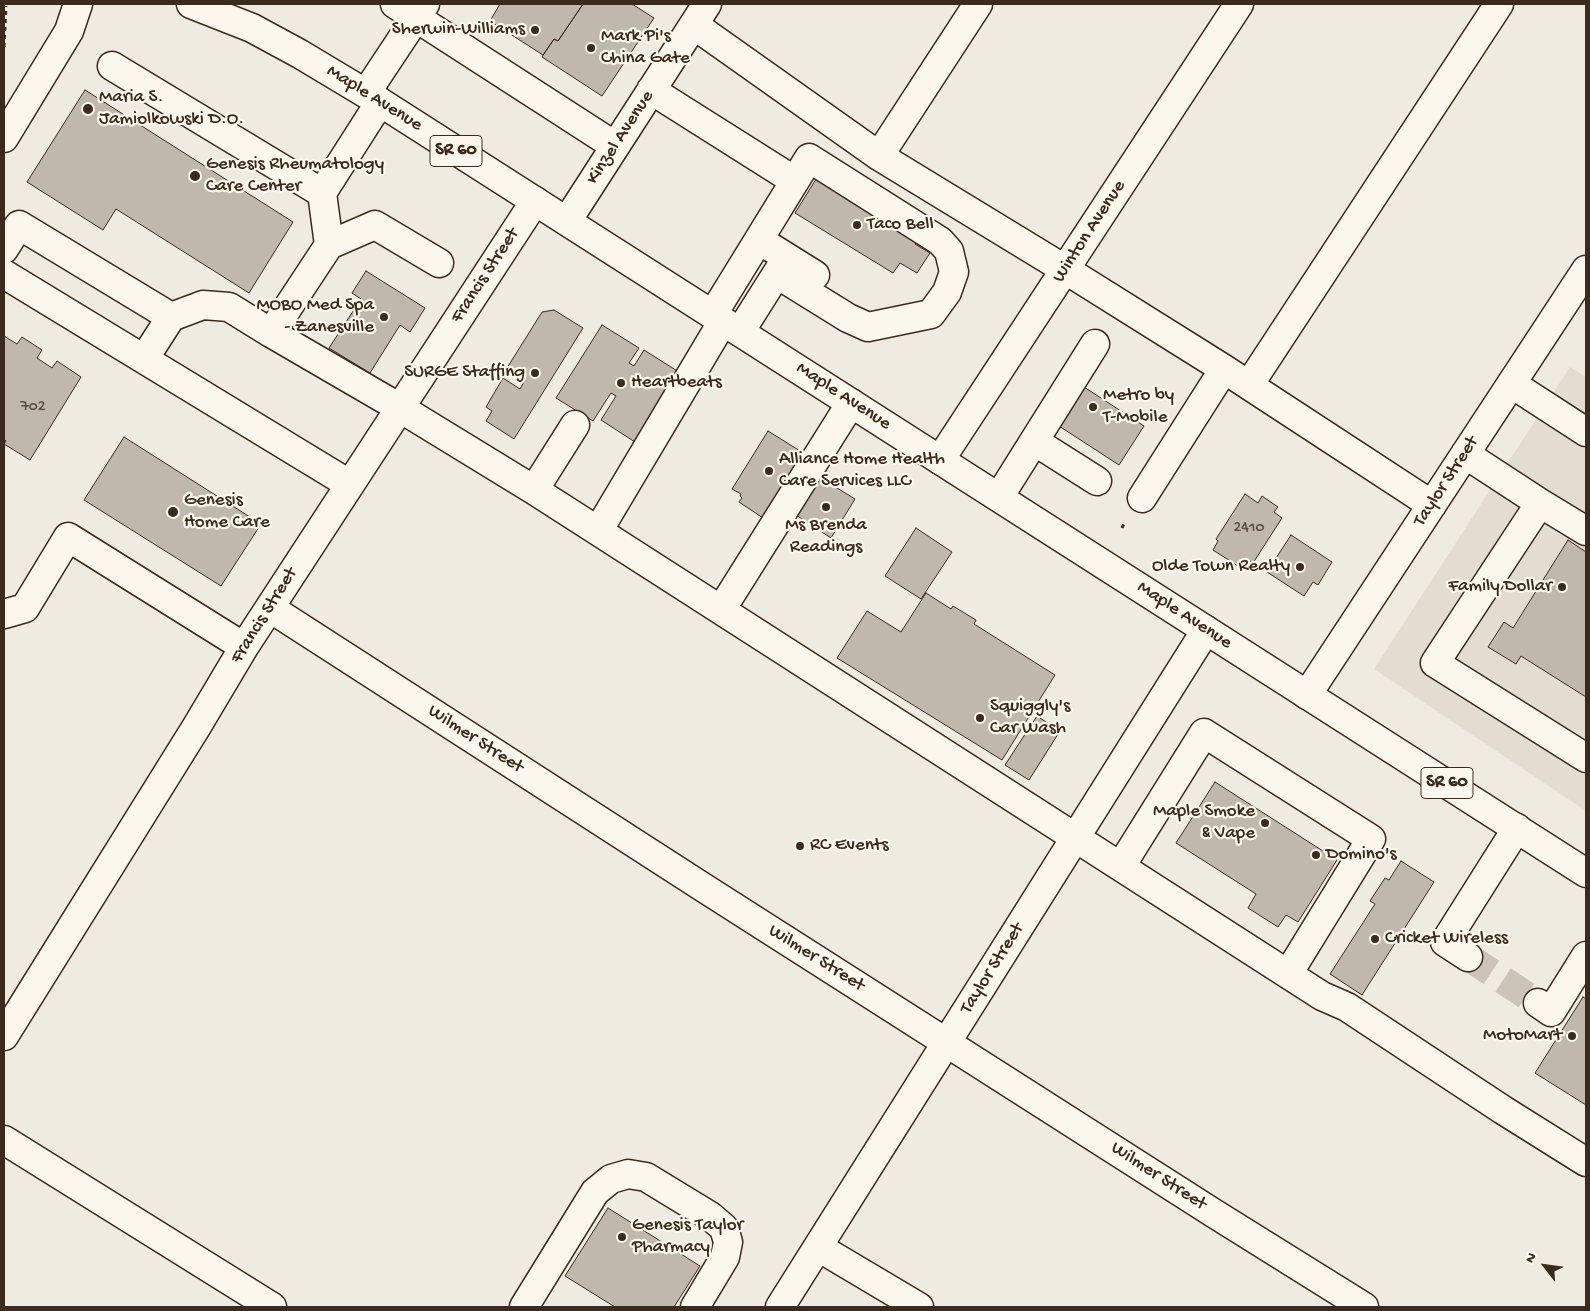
<!DOCTYPE html>
<style>
body{margin:0}
#map{position:relative;width:1590px;height:1311px;overflow:hidden;background:#f0ebe0;font-family:"Gochi Hand",sans-serif}
canvas{display:block}
.frame{position:absolute;inset:0;border:5px solid #3b2a1e;pointer-events:none}
.north{position:absolute;left:1520px;top:1241px;width:50px;height:50px;-webkit-text-stroke:4px #fbf7ec;paint-order:stroke;rotate:300deg;font-size:14px;font-weight:700;line-height:20px;text-align:center;color:#3b2a1e}
.north::after{content:'';display:block;margin:auto;width:18px;height:22px;background:#3b2a1e;clip-path:polygon(50% 0,100% 100%,50% 72%,0 100%)}
</style>
<div id="map">
<canvas width="1590" height="1311"></canvas>
<div class="frame"></div>
<div class="north">N</div>
</div>
<script>
const ctx = document.querySelector('canvas').getContext('2d');
ctx.lineJoin = 'round';
function paint(path, color) { ctx.fillStyle = color; ctx.fill(path, 'evenodd'); }
const toPath = rows => new Path2D(rows.map(r => 'M' + r).join(''));
function trace(path, color, width, dash) { ctx.strokeStyle = color; ctx.lineWidth = width; ctx.lineCap = dash ? 'butt' : 'round'; ctx.setLineDash(dash || []); ctx.stroke(path); }
function label(font, color, halo, rows, align = 'center') {
  ctx.font = font + ' "Gochi Hand",sans-serif'; ctx.lineWidth = 4.5; ctx.setLineDash([]); ctx.textBaseline = 'middle'; ctx.strokeStyle = halo; ctx.fillStyle = color; for (const [text, x, y, turn = 0] of rows) {
    ctx.save(); ctx.translate(x, y); ctx.rotate((+turn || 0) * Math.PI / 180); ctx.textAlign = isNaN(turn) ? turn : align; if (halo) ctx.strokeText(text, 0, 0); ctx.fillText(text, 0, 0); ctx.restore();
  }
}
const built = toPath([
 [1570,367,1586,377,1586,811,1374,669]
]);
const building = toPath([
 [500,4,583,4,558,41,554,39,543,55,490,21,500,4],
 [583,4,632,4,654,18,602,96,542,57,554,39,558,41,583,4],
 [85,90,293,222,249,293,116,209,103,230,27,182,85,90],
 [818,176,919,238,915,244,930,253,917,273,900,263,893,273,795,213,818,176],
 [366,271,425,308,410,332,400,325,370,373,329,348,361,299,352,293,366,271],
 [554,310,583,328,514,439,486,421,492,411,486,407,503,378,520,389,525,380,507,368,542,312,554,310],
 [602,325,639,348,629,363,634,366,644,350,682,374,638,444,601,420,616,396,611,393,593,421,556,398,602,325],
 [4,336,17,344,22,337,42,350,37,358,52,368,57,361,81,377,30,460,4,444,6,441,4,439,4,336],
 [1084,387,1144,426,1119,465,1059,426,1084,387],
 [768,431,805,454,769,522,739,502,742,498,740,496,741,494,732,489,768,431],
 [124,437,261,524,221,586,84,500,124,437],
 [819,477,855,499,831,538,796,515,819,477],
 [1245,494,1258,503,1262,496,1278,507,1274,512,1282,518,1253,563,1250,561,1246,566,1243,564,1241,568,1213,550,1218,541,1216,539,1245,494],
 [916,528,952,552,921,599,885,576,916,528],
 [1291,535,1332,562,1318,585,1313,582,1304,596,1267,572,1291,535],
 [1568,540,1586,552,1586,697,1521,656,1516,664,1488,647,1504,622,1513,628,1568,540],
 [926,593,951,609,953,606,976,620,974,624,1055,675,1002,760,837,658,867,611,901,632,926,593],
 [1037,716,1060,731,1029,780,1005,765,1037,716],
 [1215,782,1337,860,1298,922,1286,915,1278,927,1248,908,1256,894,1176,843,1215,782],
 [1401,861,1434,882,1362,995,1330,974,1375,904,1370,901,1385,878,1389,880,1401,861],
 [1583,997,1586,999,1586,1105,1535,1073,1583,997],
 [608,1208,700,1266,674,1307,615,1307,565,1276,608,1208]
]);
const minorTunnel = toPath([
 [1468,957,1538,1003]
]);
const path = toPath([
 [4,47,6,6],
 [1122,528,1125,521]
]);
const minor = toPath([
 [395,4,615,146],
 [694,25,879,156,1066,270,1224,369,1432,505],
 [112,66,322,193,329,245,271,333],
 [651,90,795,181],
 [366,93,425,4],
 [4,138,69,31,78,4],
 [879,156,978,4],
 [322,193,380,102],
 [567,221,707,4],
 [759,240,815,275],
 [329,245,375,225,439,263],
 [4,249,19,225,171,317,203,305,229,307,271,333,400,408,534,490,1322,996,1347,1007,1503,1110,1586,1162],
 [4,274,349,484],
 [713,314,809,158,940,241,949,251,954,272,947,292,931,314,868,327,848,318,777,274],
 [740,332,786,259],
 [144,359,171,317],
 [1512,384,1586,432],
 [1249,385,1499,4],
 [1034,441,1097,481],
 [1465,454,1540,503,1435,663,1586,758],
 [940,460,1239,4],
 [534,490,575,425],
 [999,497,1095,344],
 [1142,498,1224,369],
 [1540,503,1586,531],
 [598,531,723,321],
 [270,608,701,886,1215,1214,1364,1307],
 [721,610,851,403],
 [4,614,25,608,68,537,244,647],
 [1307,695,1586,270],
 [1121,866,1204,733,1371,839,1288,974],
 [1468,957,1445,942,1517,828],
 [1538,1003,1551,1012,1586,956],
 [4,1036,197,726,244,647,535,201],
 [4,1140,272,1307],
 [818,1247,919,1307],
 [524,1307,595,1192,611,1179,628,1174,646,1177,710,1216,724,1228,728,1242,725,1257,695,1307],
 [780,1307,1206,630]
]);
const major = toPath([
 [191,4,252,28,300,54,380,102,1586,873]
]);
const markers = [
 [535,30,5,"#3b2a1e"],
 [591,48,5,"#3b2a1e"],
 [88,109,6,"#3b2a1e"],
 [195,176,6,"#3b2a1e"],
 [857,225,5,"#3b2a1e"],
 [384,317,5,"#3b2a1e"],
 [535,373,5,"#3b2a1e"],
 [621,383,5,"#3b2a1e"],
 [1093,407,5,"#3b2a1e"],
 [769,471,5,"#3b2a1e"],
 [826,507,5,"#3b2a1e"],
 [173,512,6,"#3b2a1e"],
 [1300,567,5,"#3b2a1e"],
 [1562,587,5,"#3b2a1e"],
 [980,718,5,"#3b2a1e"],
 [1265,823,5,"#3b2a1e"],
 [800,846,5,"#3b2a1e"],
 [1316,855,5,"#3b2a1e"],
 [1375,939,5,"#3b2a1e"],
 [1572,1036,5,"#3b2a1e"],
 [622,1237,5,"#3b2a1e"]
];
const numberNames = [
 ["702",33,408],
 ["2410",1249,529]
];
const shields = [
 [456,151,52],
 [1447,783,52]
];
const shieldNames = [
 ["SR 60",456,151],
 ["SR 60",1447,783]
];
const poiNames = [
 ["Sherwin-Williams",525,30,"right"],
 ["Mark Pi's",601,37],
 ["China Gate",601,59],
 ["Maria S.",99,98],
 ["Jamiolkowski D.O.",99,120],
 ["Genesis Rheumatology",206,165],
 ["Care Center",206,187],
 ["Taco Bell",867,225],
 ["MOBO Med Spa",374,306,"right"],
 ["- Zanesville",374,328,"right"],
 ["SURGE Staffing",525,373,"right"],
 ["Heartbeats",631,383],
 ["Metro by",1103,396],
 ["T-Mobile",1103,418],
 ["Alliance Home Health",779,460],
 ["Care Services LLC",779,482],
 ["Genesis",184,501],
 ["Home Care",184,523],
 ["Ms Brenda",826,526,"center"],
 ["Readings",826,548,"center"],
 ["Olde Town Realty",1290,567,"right"],
 ["Family Dollar",1552,587,"right"],
 ["Squiggly's",990,707],
 ["Car Wash",990,729],
 ["Maple Smoke",1255,812,"right"],
 ["& Vape",1255,834,"right"],
 ["RC Events",810,846],
 ["Domino's",1326,855],
 ["Cricket Wireless",1385,939],
 ["MotoMart",1562,1036,"right"],
 ["Genesis Taylor",632,1226],
 ["Pharmacy",632,1248]
];
const streetNames = [
 ["Maple Avenue",374,99,32],
 ["Kinzel Avenue",621,138,-57],
 ["Winton Avenue",1090,232,-57],
 ["Francis Street",486,276,-57],
 ["Maple Avenue",843,397,33],
 ["Taylor Street",1447,482,-57],
 ["Francis Street",265,616,-58],
 ["Maple Avenue",1184,616,33],
 ["Wilmer Street",475,740,33],
 ["Wilmer Street",816,959,32],
 ["Taylor Street",993,969,-58],
 ["Wilmer Street",1158,1177,33]
];
paint(built, '#e2dcd1');
paint(building, '#c0b8ad');
trace(building, '#3b2a1e', 1);
trace(minorTunnel, '#ccc4b9', 28, [28, 14]);
trace(minor, '#3b2a1e', 31);
trace(major, '#3b2a1e', 31);
trace(path, '#3b2a1e', 3, [4, 4]);
trace(minor, '#fbf7ec', 28);
trace(major, '#fbf7ec', 28);
for (const [x, y, r, color] of markers) { const dot = new Path2D(); dot.arc(x, y, r, 0, 2 * Math.PI); ctx.fillStyle = color; ctx.fill(dot); trace(dot, '#fbf7ec', 2); }
label('16px', '#5c4e42', null, numberNames);
for (const [x, y, w] of shields) { const box = new Path2D(); box.roundRect(x - w / 2, y - 15.5, w, 31, 4); ctx.fillStyle = '#fbf7ec'; ctx.fill(box); trace(box, '#3b2a1e', 1); }
label('bold 18px', '#3b2a1e', null, shieldNames);
label('19px', '#3b2a1e', '#fbf7ec', poiNames, 'left');
label('19px', '#3b2a1e', '#fbf7ec', streetNames);
</script>
